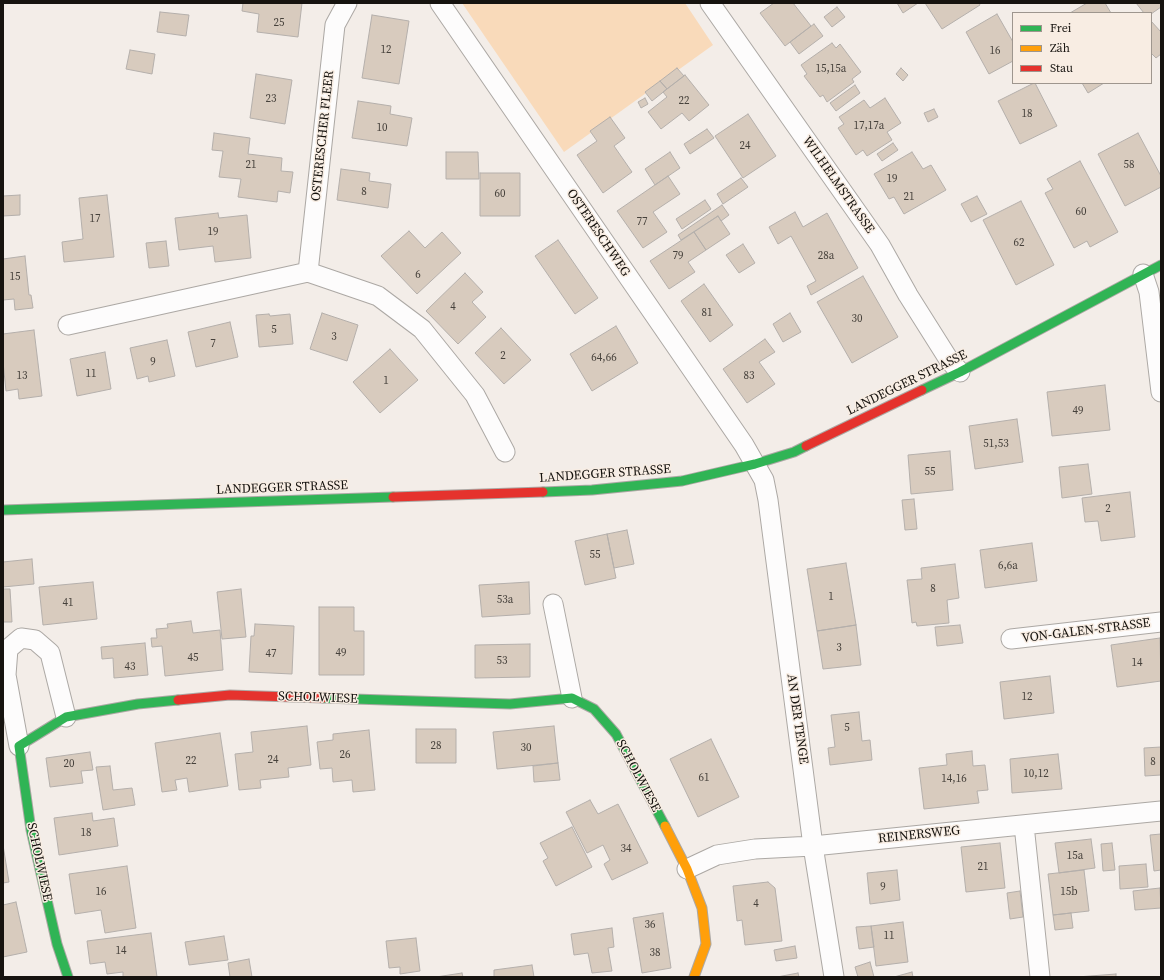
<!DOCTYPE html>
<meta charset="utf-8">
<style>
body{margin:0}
#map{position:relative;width:1164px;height:980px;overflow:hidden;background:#f3ede8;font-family:"Source Serif 4",serif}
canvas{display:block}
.frame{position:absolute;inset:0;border:4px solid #16130f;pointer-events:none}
.legend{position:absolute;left:1012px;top:12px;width:140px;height:72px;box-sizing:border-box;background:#f8ede3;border:1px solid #9e968e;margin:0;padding:5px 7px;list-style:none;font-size:12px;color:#16130f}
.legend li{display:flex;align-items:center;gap:8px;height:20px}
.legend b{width:20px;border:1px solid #9e968e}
</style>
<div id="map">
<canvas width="1164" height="980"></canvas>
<div class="frame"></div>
<ul class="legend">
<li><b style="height:5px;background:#30b455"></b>Frei</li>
<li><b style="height:5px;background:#ff9f0a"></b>Zäh</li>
<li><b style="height:5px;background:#e5322d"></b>Stau</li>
</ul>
</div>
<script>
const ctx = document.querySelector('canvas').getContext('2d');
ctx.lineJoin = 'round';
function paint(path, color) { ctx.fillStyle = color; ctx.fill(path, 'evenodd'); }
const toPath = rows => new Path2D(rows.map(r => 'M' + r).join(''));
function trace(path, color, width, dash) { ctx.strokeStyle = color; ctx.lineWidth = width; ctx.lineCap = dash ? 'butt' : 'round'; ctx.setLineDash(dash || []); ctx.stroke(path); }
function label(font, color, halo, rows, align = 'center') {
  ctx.font = font + ' "Source Serif 4",serif'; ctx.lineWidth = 3; ctx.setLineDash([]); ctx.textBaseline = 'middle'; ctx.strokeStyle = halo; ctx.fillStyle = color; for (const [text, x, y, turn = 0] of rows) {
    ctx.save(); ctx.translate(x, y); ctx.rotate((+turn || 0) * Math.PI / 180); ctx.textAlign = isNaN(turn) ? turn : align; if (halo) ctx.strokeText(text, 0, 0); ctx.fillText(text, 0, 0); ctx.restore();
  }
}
const green = toPath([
 [462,3,685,3,713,45,564,152]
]);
const building = toPath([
 [243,3,302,3,298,37,257,32,259,14,242,11,243,3],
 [774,3,793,3,811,26,785,46,760,13,774,3],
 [897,3,918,3,903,13,897,3],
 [925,3,979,3,980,5,942,29,925,3],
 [1087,3,1105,3,1111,13,1070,13,1087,3],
 [1136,3,1161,3,1161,7,1151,14,1144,13,1136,3],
 [837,7,845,17,832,27,824,17,837,7],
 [160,12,189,15,186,36,157,32,160,12],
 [997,14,1013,42,1013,61,989,74,966,32,997,14],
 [372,15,409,21,399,84,362,78,372,15],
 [1151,21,1161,32,1161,54,1156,58,1151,53,1151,21],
 [814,24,823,36,799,54,790,42,814,24],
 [832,43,836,48,840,44,861,72,852,79,854,82,827,102,823,95,820,97,804,76,807,74,801,65,832,43],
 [130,50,155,54,152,74,126,69,130,50],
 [677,68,684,76,667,89,660,81,677,68],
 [901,68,908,75,903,81,896,74,901,68],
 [256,74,292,80,285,124,250,118,256,74],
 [685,75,709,105,689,121,682,113,661,129,648,112,667,97,663,92,685,75],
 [660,81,667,89,652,101,645,92,660,81],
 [1034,83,1035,83,1057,126,1020,144,998,101,1034,83],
 [1082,83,1104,83,1088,93,1082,83],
 [855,85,860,93,836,111,830,103,855,85],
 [645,98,648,104,641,108,638,102,645,98],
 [885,98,901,123,887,132,892,140,867,156,863,150,856,155,838,128,844,124,839,117,864,100,870,108,885,98],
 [358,101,391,106,390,114,412,118,407,146,352,138,358,101],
 [934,109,938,117,928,122,924,113,934,109],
 [748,114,776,156,743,178,715,136,748,114],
 [610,117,625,138,614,146,632,172,603,193,577,155,597,141,590,131,610,117],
 [707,129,714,138,690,154,684,144,707,129],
 [214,133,250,138,248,154,282,158,281,171,293,172,290,193,278,191,277,202,238,197,241,179,219,177,223,151,212,150,214,133],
 [1138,133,1161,176,1161,187,1125,206,1098,154,1138,133],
 [893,143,898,150,882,161,877,154,893,143],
 [446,152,478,152,479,179,446,179,446,152],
 [670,152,680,168,655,185,645,169,670,152],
 [912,152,923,169,931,165,946,190,904,214,894,197,889,199,874,174,912,152],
 [1080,161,1118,232,1090,247,1087,241,1074,248,1045,193,1053,189,1047,179,1080,161],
 [341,169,370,173,369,181,391,184,388,208,337,200,341,169],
 [480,173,520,173,520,216,480,216,480,173],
 [668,176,680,194,653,212,667,232,643,248,617,211,668,176],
 [741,178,748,187,723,204,717,194,741,178],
 [20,195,20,215,3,216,3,196,20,195],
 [107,195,114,257,64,262,62,242,83,239,79,198,107,195],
 [977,196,987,214,971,222,961,204,977,196],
 [705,200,711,209,682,229,676,219,705,200],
 [1021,201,1054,265,1016,285,983,220,1021,201],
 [722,205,729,215,721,221,718,216,681,240,678,235,722,205],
 [795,212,803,227,827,213,858,268,811,295,807,286,816,281,791,236,778,244,769,227,795,212],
 [218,213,219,218,247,215,251,258,215,262,213,246,179,250,175,218,218,213],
 [718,216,730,234,706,250,694,232,718,216],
 [409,231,425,248,442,232,461,253,417,294,381,256,409,231],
 [694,232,706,250,688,262,695,272,669,289,650,261,694,232],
 [558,240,598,298,575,314,535,256,558,240],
 [166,241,169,266,149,268,146,243,166,241],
 [743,244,755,263,739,273,726,255,743,244],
 [25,256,29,295,31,295,33,308,15,310,14,299,3,300,3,259,25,256],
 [465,273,483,292,472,302,486,317,458,344,426,311,465,273],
 [863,276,898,337,852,363,817,302,863,276],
 [704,284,733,325,710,342,681,301,704,284],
 [322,313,358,325,347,361,310,349,322,313],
 [790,313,801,332,783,342,773,324,790,313],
 [269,314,270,316,290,314,293,344,259,347,256,315,269,314],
 [230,322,238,357,196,367,188,332,230,322],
 [616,326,638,363,592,391,570,354,616,326],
 [501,328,531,360,504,384,475,353,501,328],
 [34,330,42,396,19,399,18,389,6,391,3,362,3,334,34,330],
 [765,339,775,352,759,362,775,384,747,403,723,369,765,339],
 [167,340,175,376,149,382,148,376,137,379,130,348,167,340],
 [390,349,418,380,380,413,353,382,390,349],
 [105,352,111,389,77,396,70,359,105,352],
 [1105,385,1110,430,1052,436,1047,392,1105,385],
 [1017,419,1023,462,975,469,969,426,1017,419],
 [950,451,953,490,911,494,908,455,950,451],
 [1088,464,1092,494,1062,498,1059,467,1088,464],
 [1130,492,1135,537,1101,541,1098,521,1085,522,1082,498,1130,492],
 [914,499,917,529,905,530,902,500,914,499],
 [627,530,634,564,614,568,607,534,627,530],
 [607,534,616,578,585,585,575,541,607,534],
 [1032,543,1037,581,985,588,980,550,1032,543],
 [32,559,34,584,3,587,3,562,32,559],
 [846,563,856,625,817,631,807,569,846,563],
 [955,564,959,598,947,600,949,623,917,626,916,622,912,623,907,580,922,579,921,568,955,564],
 [93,582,97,619,43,625,39,587,93,582],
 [529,582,530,614,482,617,479,585,529,582],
 [3,589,10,589,12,622,3,622,3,589],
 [241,589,246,637,222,639,217,592,241,589],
 [319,607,354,607,354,631,364,631,364,675,319,675,319,607],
 [191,621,193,633,220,630,223,670,165,676,162,646,152,647,151,638,157,638,156,629,168,628,167,624,191,621],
 [255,624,294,626,292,674,249,672,251,636,254,636,255,624],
 [856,625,861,665,823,669,817,631,856,625],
 [960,625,963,643,937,646,935,627,960,625],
 [1160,638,1161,681,1117,687,1111,645,1160,638],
 [145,643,148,675,114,678,113,658,102,659,101,647,145,643],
 [530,644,530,677,475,678,475,645,530,644],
 [1050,676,1054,713,1004,719,1000,682,1050,676],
 [859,712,862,741,870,740,872,760,830,765,828,748,835,747,831,715,859,712],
 [307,726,311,765,288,768,289,777,260,780,261,788,239,790,235,754,253,752,251,732,307,726],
 [554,726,558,763,497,769,493,732,554,726],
 [416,729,456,729,456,763,416,763,416,729],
 [369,730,375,790,353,792,352,780,333,782,332,768,320,769,317,742,333,740,333,734,369,730],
 [220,733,228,786,189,792,187,778,175,780,177,790,162,792,155,743,220,733],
 [711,739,739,797,698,817,670,759,711,739],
 [1161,747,1161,775,1145,776,1144,748,1161,747],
 [972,751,973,766,985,765,988,790,977,791,979,803,924,809,919,768,947,765,946,754,972,751],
 [90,752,93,770,81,771,83,783,50,787,46,758,90,752],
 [1058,754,1062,789,1012,793,1010,759,1058,754],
 [558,763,560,780,534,782,533,766,558,763],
 [110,766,113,790,132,788,135,805,103,810,96,767,110,766],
 [590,800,598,814,618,804,648,863,612,880,604,864,610,860,603,845,587,853,566,812,590,800],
 [92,813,93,821,114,818,118,846,59,855,54,818,92,813],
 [572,827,592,867,556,886,543,861,548,858,540,843,572,827],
 [1161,834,1161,870,1154,871,1150,835,1161,834],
 [1091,839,1095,868,1059,873,1055,843,1091,839],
 [1000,843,1005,888,966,892,961,847,1000,843],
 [1112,843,1115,870,1103,871,1101,844,1112,843],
 [3,845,9,882,3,883,3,845],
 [1146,864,1148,887,1120,889,1119,866,1146,864],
 [127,866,136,928,105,933,101,910,75,914,69,874,127,866],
 [897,870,900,900,870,904,867,873,897,870],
 [1084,870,1089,911,1053,915,1048,874,1084,870],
 [768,882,775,888,782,941,745,945,742,920,737,921,733,886,768,882],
 [1160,888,1161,908,1135,910,1133,891,1160,888],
 [1020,891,1023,917,1010,919,1007,893,1020,891],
 [16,902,27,952,3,957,3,905,16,902],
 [663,913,671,968,642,973,633,918,663,913],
 [1071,913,1073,928,1055,930,1053,915,1071,913],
 [903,922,908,962,876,966,871,926,903,922],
 [871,926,874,947,859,949,856,927,871,926],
 [612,928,614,947,608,948,612,971,592,973,588,953,574,955,571,934,612,928],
 [151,933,157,977,123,977,123,972,107,974,105,962,90,964,87,941,151,933],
 [224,936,228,960,189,965,185,942,224,936],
 [416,938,420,971,400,974,400,967,389,968,386,941,416,938],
 [795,946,797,958,776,961,774,950,795,946],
 [249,959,252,977,230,977,228,963,249,959],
 [870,962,874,977,858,977,855,967,870,962],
 [532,965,534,977,494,977,494,970,532,965],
 [912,972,913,977,894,977,912,972],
 [462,973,463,977,436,977,462,973],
 [798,973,799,977,777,977,798,973],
 [1116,974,1116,977,1077,977,1116,974]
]);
const street = toPath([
 [440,3,744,445,764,480,768,500,813,846,834,977],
 [710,3,880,245,908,295,949,360,960,372],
 [308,272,335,25,347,3],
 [1143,274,1149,292,1161,392],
 [68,325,308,272,378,296,422,329,475,395,505,452],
 [553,604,572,698],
 [1011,639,1161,622],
 [19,746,6,675,8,649,21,638,35,640,50,653,66,717],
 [1024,825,1040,977],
 [687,869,717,855,755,849,813,846,1161,811]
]);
const fast = toPath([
 [922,390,960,372,1161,265],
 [543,492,592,490,682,481,755,464,794,452,806,446],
 [3,510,393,497],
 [323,698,510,704,572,698,594,709,616,734,665,826],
 [68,977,57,944,31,830,19,746,66,717,138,704,178,700]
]);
const slow = toPath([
 [665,826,687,869,702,908,706,944,694,977]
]);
const jam = toPath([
 [806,446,922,390],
 [393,497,543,492],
 [178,700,230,695,323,698]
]);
const numberNames = [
 ["25",279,23],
 ["12",386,50],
 ["16",995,51],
 ["15,15a",831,69],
 ["23",271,99],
 ["22",684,101],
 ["18",1027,114],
 ["17,17a",869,126],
 ["10",382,128],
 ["24",745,146],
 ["21",251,165],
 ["58",1129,165],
 ["19",892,179],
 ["8",364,192],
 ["60",500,194],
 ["21",909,197],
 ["60",1081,212],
 ["17",95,219],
 ["77",642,222],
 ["19",213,232],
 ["62",1019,243],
 ["79",678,256],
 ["28a",826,256],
 ["6",418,275],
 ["15",15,277],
 ["4",453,307],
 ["81",707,313],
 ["30",857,319],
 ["5",274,330],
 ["3",334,337],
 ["7",213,344],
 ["2",503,356],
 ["64,66",604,358],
 ["9",153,362],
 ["11",91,374],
 ["13",22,376],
 ["83",749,376],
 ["1",386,381],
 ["49",1078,411],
 ["51,53",996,444],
 ["55",930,472],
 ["2",1108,509],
 ["55",595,555],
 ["6,6a",1008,566],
 ["8",933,589],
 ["1",831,597],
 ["53a",505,600],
 ["41",68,603],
 ["3",839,648],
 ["49",341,653],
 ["47",271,654],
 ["45",193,658],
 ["53",502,661],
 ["14",1137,663],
 ["43",130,667],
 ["12",1027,697],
 ["5",847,728],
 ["28",436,746],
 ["30",526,748],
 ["26",345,755],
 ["24",273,760],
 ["22",191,761],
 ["8",1153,762],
 ["20",69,764],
 ["10,12",1036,774],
 ["61",704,778],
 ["14,16",954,779],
 ["18",86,833],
 ["34",626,849],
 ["15a",1075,856],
 ["21",983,867],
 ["9",883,887],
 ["16",101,892],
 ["15b",1069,892],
 ["4",756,904],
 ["36",650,925],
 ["11",889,936],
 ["14",121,951],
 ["38",655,953]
];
const streetNames = [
 ["OSTERESCHER FLEER",323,136,-84],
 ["WILHELMSTRASSE",838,185,55],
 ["OSTERESCHWEG",598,233,56],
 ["LANDEGGER STRASSE",907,383,-26],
 ["LANDEGGER STRASSE",605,474,-4],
 ["LANDEGGER STRASSE",282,488,-2],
 ["VON-GALEN-STRASSE",1086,631,-7],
 ["SCHOLWIESE",318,698,2],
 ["AN DER TENGE",797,719,82],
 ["SCHOLWIESE",638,776,62],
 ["REINERSWEG",919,835,-6],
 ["SCHOLWIESE",39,862,78]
];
paint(green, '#f9daba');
paint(building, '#d8cbbe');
trace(building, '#b4afab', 1);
trace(street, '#aca8a4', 21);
trace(fast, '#aca8a4', 11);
trace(slow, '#aca8a4', 11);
trace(jam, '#aca8a4', 11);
trace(street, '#fdfcfc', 19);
trace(fast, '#30b455', 9);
trace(slow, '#ff9f0a', 9);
trace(jam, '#e5322d', 9);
label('11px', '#46413b', null, numberNames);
label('13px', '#16130f', '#f8ede3', streetNames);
</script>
